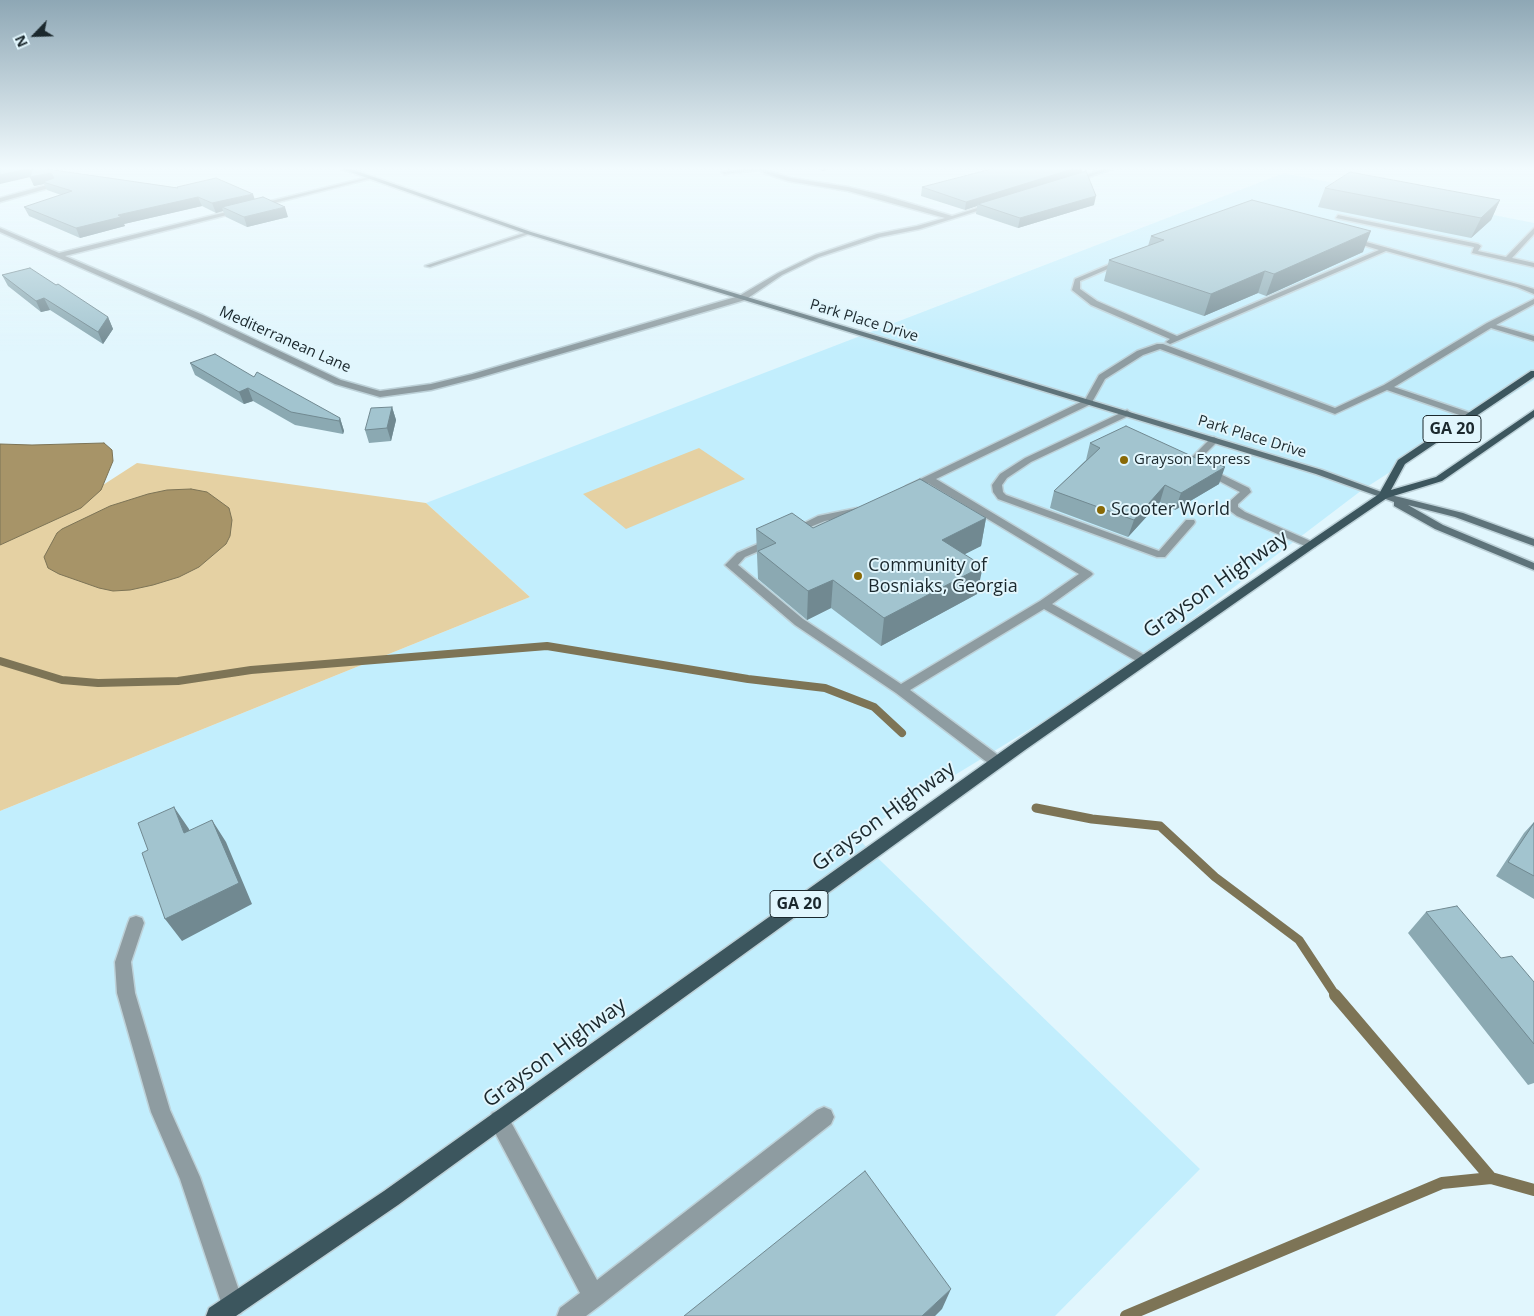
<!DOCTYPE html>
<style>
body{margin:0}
#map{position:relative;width:1534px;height:1316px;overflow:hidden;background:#e1f6fd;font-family:"Open Sans",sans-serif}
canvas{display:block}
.north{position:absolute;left:10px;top:10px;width:50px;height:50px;-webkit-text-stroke:4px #e1f6fd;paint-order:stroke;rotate:246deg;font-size:14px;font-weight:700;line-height:20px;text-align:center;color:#1b282d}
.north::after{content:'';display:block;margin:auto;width:18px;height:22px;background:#1b282d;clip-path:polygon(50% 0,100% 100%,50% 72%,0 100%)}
</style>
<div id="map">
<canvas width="1534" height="1316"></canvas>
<div class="north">N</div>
</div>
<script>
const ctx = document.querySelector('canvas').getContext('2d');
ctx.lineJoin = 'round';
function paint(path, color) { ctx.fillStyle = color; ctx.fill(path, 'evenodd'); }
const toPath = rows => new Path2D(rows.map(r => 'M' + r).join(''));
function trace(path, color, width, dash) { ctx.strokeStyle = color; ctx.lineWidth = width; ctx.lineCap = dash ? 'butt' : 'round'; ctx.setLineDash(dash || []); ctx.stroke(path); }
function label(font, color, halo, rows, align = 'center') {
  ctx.font = font + ' "Open Sans",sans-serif'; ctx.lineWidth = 4; ctx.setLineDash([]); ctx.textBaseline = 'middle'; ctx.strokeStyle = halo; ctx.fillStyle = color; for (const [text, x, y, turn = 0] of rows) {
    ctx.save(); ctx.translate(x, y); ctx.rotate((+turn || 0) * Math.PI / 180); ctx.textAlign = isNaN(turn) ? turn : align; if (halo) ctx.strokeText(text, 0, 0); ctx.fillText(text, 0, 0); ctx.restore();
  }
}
const built = toPath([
 [1284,173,1534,223,1534,380,1362,490,1117,676,855,836,1200,1169,1055,1316,0,1316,0,811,530,597,426,503]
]);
const green = toPath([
 [699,448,745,479,626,529,583,494],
 [137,463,426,503,530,597,0,811,0,541,38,527]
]);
const water = toPath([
 [104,443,112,450,113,461,101,490,81,508,0,545,0,444,32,445,104,443],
 [191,489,207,492,229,508,232,520,230,536,226,544,199,567,179,577,153,585,130,590,113,591,99,588,59,574,48,568,44,557,57,533,62,529,110,506,148,494,167,490,191,489]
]);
const streamFar2 = toPath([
 [0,661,62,680,98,683,178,681,251,670,547,646,748,679,825,688,874,707,902,733]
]);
const streamFar1 = toPath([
 [1036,808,1092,819,1160,826,1215,877,1299,940,1336,996]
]);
const stream = toPath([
 [1335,995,1491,1178],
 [1126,1316,1442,1183,1491,1178,1534,1190]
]);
const lane = toPath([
 [1338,215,1478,244,1481,246,1478,251,1506,257,1534,228,1534,234,1512,258,1534,263,1534,267,1472,253,1474,247,1336,218,1338,215],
 [1352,238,1521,285,1534,289,1534,294,1517,287,1386,251,1170,344,1166,342,1170,339,1091,305,1072,290,1075,279,1120,260,1124,260,1124,262,1080,281,1080,289,1097,301,1177,336,1379,250,1350,241,1350,239,1352,238],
 [1534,299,1534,304,1496,325,1534,336,1534,341,1491,328,1394,387,1474,414,1474,418,1468,418,1387,390,1335,414,1160,349,1143,355,1105,379,1091,404,936,479,1091,572,1093,574,1091,576,1052,604,1148,657,1150,660,1144,664,1140,663,1044,609,910,690,1002,758,1004,762,1002,766,997,767,992,766,896,693,795,625,725,565,737,553,767,540,775,540,776,542,775,544,745,557,738,565,803,619,901,684,1040,601,1079,574,928,483,910,491,905,488,906,486,1085,400,1099,375,1137,351,1157,344,1163,344,1335,408,1384,385,1487,323,1534,299],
 [1127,410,1131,413,1130,415,1031,462,1007,478,1002,485,1003,492,1006,495,1159,551,1186,520,1194,520,1195,522,1194,524,1165,557,1157,557,998,499,993,492,992,485,1000,474,1025,458,1127,410],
 [1214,437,1219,440,1201,458,1210,469,1249,488,1251,492,1238,504,1238,507,1245,512,1315,543,1316,545,1315,547,1307,547,1237,516,1229,510,1228,503,1240,492,1204,473,1191,458,1211,438,1214,437],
 [857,508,862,511,861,513,825,521,793,534,788,531,818,516,857,508],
 [136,916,142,918,144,923,131,962,135,993,170,1110,200,1177,244,1305,241,1313,233,1316,225,1313,222,1305,180,1179,151,1112,117,993,115,962,128,923,130,918,136,916],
 [824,1107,831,1110,834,1117,831,1124,602,1304,586,1316,557,1316,560,1308,580,1293,492,1127,489,1120,492,1113,499,1110,506,1113,597,1280,817,1110,824,1107]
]);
const street = toPath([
 [754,167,765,167,768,171,791,178,848,187,882,195,952,216,993,203,996,205,920,229,880,237,819,257,782,275,745,300,478,378,431,390,380,397,335,384,197,319,0,232,0,228,59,253,369,177,369,179,65,256,203,315,341,380,380,391,431,384,472,374,739,296,778,273,815,255,877,234,917,226,945,218,848,191,788,181,764,173,760,170,724,174,721,172,754,167],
 [1109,167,1118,167,1074,182,1069,181,1109,167],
 [54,183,56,186,0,202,0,198,54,183],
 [527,232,532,233,430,267,425,266,527,232]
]);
const secondary = toPath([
 [336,167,345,167,531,232,1322,470,1387,494,1463,513,1534,539,1534,546,1455,517,1408,505,1443,525,1534,563,1534,570,1435,529,1394,506,1394,502,1316,474,527,234,336,167]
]);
const primary = toPath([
 [1531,371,1534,371,1534,377,1405,464,1391,490,1436,477,1534,410,1534,417,1442,481,1387,498,1315,547,1025,750,398,1205,236,1316,206,1316,209,1308,384,1191,1015,742,1379,494,1398,460,1531,371]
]);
const wall = toPath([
 [808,167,836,167,823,171],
 [47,169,255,199,288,217,247,227,226,217,223,211,216,213,202,206,124,224,125,226,80,238,29,216,24,207,61,195,47,190,44,184,34,186,30,177],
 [1082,172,1094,205,1018,228,976,214,977,206,965,210,921,196,922,187],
 [1325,188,1500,200,1491,220,1471,238,1318,207],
 [1151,236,1363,252,1266,296,1258,293,1204,316,1104,281,1109,260,1148,246],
 [2,275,108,317,113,329,103,344,50,310,41,312,8,286],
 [190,363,254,377,340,418,344,431,343,434,295,425,253,401,244,404,195,375],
 [392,407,396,420,391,441,369,443,365,430],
 [1090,443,1219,484,1175,510,1160,502,1128,537,1050,508,1054,491,1086,460],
 [986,518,981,546,964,554,977,594,881,646,831,608,807,620,758,579,756,529,813,528],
 [1534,822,1534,899,1496,876,1524,833],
 [1426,912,1501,958,1534,982,1534,1083,1528,1085,1408,933]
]);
const shadedWall = toPath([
 [38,167,46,167,48,173,0,184,0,175],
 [824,167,836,167,823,171],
 [1079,167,1083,167,1081,174,978,204,977,206,965,210,966,202],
 [51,173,55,181,43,182,44,184,34,186,30,177],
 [253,194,256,203,222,207,223,211,216,213,212,203],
 [1096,196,1094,205,1018,228,1020,218],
 [198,197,202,206,124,224,125,226,80,238,76,228,118,215],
 [1500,200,1491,220,1471,238,1481,218],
 [285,207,288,217,247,227,244,217],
 [1371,231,1363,252,1266,296,1274,274],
 [1265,271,1258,293,1204,316,1211,294],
 [44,298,50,310,41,312,36,301],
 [108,317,113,329,103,344,98,332],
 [248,388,253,401,244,404,239,392],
 [392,407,396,420,391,441,387,428],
 [340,418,344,431,343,434,339,421],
 [1225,467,1219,484,1175,510,1181,493],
 [1165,485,1160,502,1128,537,1134,520],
 [986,518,981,546,938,568,942,540],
 [983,566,977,594,881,646,884,618],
 [833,580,831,608,807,620,808,591],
 [174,807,189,829,199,855,184,833],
 [212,820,226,842,252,904,182,941,165,919],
 [951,1289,942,1309,935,1316,922,1316]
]);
const building = toPath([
 [0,167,38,167,33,167,32,168,0,175,0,167],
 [33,167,178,188,177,187,216,178,253,194,212,203,198,197,118,215,121,217,76,228,24,207,72,191,43,182,54,178,51,173,30,177,33,167],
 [999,167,1079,167,966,202,922,187,999,167],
 [1086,171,1096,196,1020,218,978,204,1086,171],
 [1350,172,1500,200,1481,218,1325,188,1350,172],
 [263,197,285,207,244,217,222,207,263,197],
 [1252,200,1371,231,1274,274,1265,271,1211,294,1109,260,1164,240,1151,236,1252,200],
 [30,268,56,285,58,284,108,317,98,332,44,298,36,301,2,275,30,268],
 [215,354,254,377,257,372,340,418,339,421,291,412,248,388,239,392,190,363,215,354],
 [392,407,387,428,365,430,371,408,392,407],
 [1126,426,1198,459,1201,457,1225,467,1181,493,1165,485,1134,520,1054,491,1100,448,1090,443,1126,426],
 [920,479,986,518,942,540,983,566,884,618,833,580,808,591,758,551,776,543,756,529,792,513,813,528,920,479],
 [174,807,184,833,212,820,239,883,165,919,142,853,148,850,138,823,174,807],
 [1534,823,1534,876,1508,862,1534,823],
 [1457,906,1501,958,1512,956,1534,982,1534,1044,1426,912,1457,906],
 [865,1171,951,1289,922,1316,684,1316,865,1171]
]);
const markers = [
 [1124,460,5,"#896906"],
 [1101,510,5,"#896906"],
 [858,576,5,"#896906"]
];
const farStreetnames = [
 ["Park Place Drive",864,321,17],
 ["Mediterranean Lane",285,340,24],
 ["Park Place Drive",1252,437,17]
];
const farPoinames = [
 ["Grayson Express",1134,460]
];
const shields = [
 [1452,429,58],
 [799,904,58]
];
const shieldNames = [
 ["GA 20",1452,429],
 ["GA 20",799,904]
];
const poiNames = [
 ["Scooter World",1111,510],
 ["Community of",868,566],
 ["Bosniaks, Georgia",868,587]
];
const nearStreetnames = [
 ["Grayson Highway",1216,585,-35],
 ["Grayson Highway",884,817,-36],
 ["Grayson Highway",555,1053,-36]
];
paint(built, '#c2eefd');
paint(green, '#e5d1a3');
paint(water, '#a79468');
trace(water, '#7d7456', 1);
trace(streamFar2, '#7d7456', 8);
trace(streamFar1, '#7d7456', 9);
trace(stream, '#7d7456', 12);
trace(lane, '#bdd1d8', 3);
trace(street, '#bdd1d8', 3);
trace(secondary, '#bdd1d8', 3);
trace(primary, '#bdd1d8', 3);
paint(lane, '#8e9ca1');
paint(street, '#8e9ca1');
paint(secondary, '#5e737a');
paint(primary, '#3c565e');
paint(wall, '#8ba9b2');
paint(shadedWall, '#718991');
paint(building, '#a2c4cf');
trace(building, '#718991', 1);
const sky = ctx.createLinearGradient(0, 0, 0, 351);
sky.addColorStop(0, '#8ea7b5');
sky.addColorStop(0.48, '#f2fbfe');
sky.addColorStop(1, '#f2fbfe00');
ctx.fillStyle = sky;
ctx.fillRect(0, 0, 1534, 351);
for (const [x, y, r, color] of markers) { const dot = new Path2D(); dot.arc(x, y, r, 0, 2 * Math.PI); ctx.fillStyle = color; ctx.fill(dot); trace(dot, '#e1f6fd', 2); }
label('15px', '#1b282d', '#e1f6fd', farStreetnames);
label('15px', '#1b282d', '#e1f6fd', farPoinames, 'left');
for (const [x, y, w] of shields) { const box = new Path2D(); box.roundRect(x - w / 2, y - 13.5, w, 27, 4); ctx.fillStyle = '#e1f6fd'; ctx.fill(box); trace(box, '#1b282d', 1); }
label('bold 16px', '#1b282d', null, shieldNames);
label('18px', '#1b282d', '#e1f6fd', poiNames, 'left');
label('21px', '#1b282d', '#e1f6fd', nearStreetnames);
</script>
